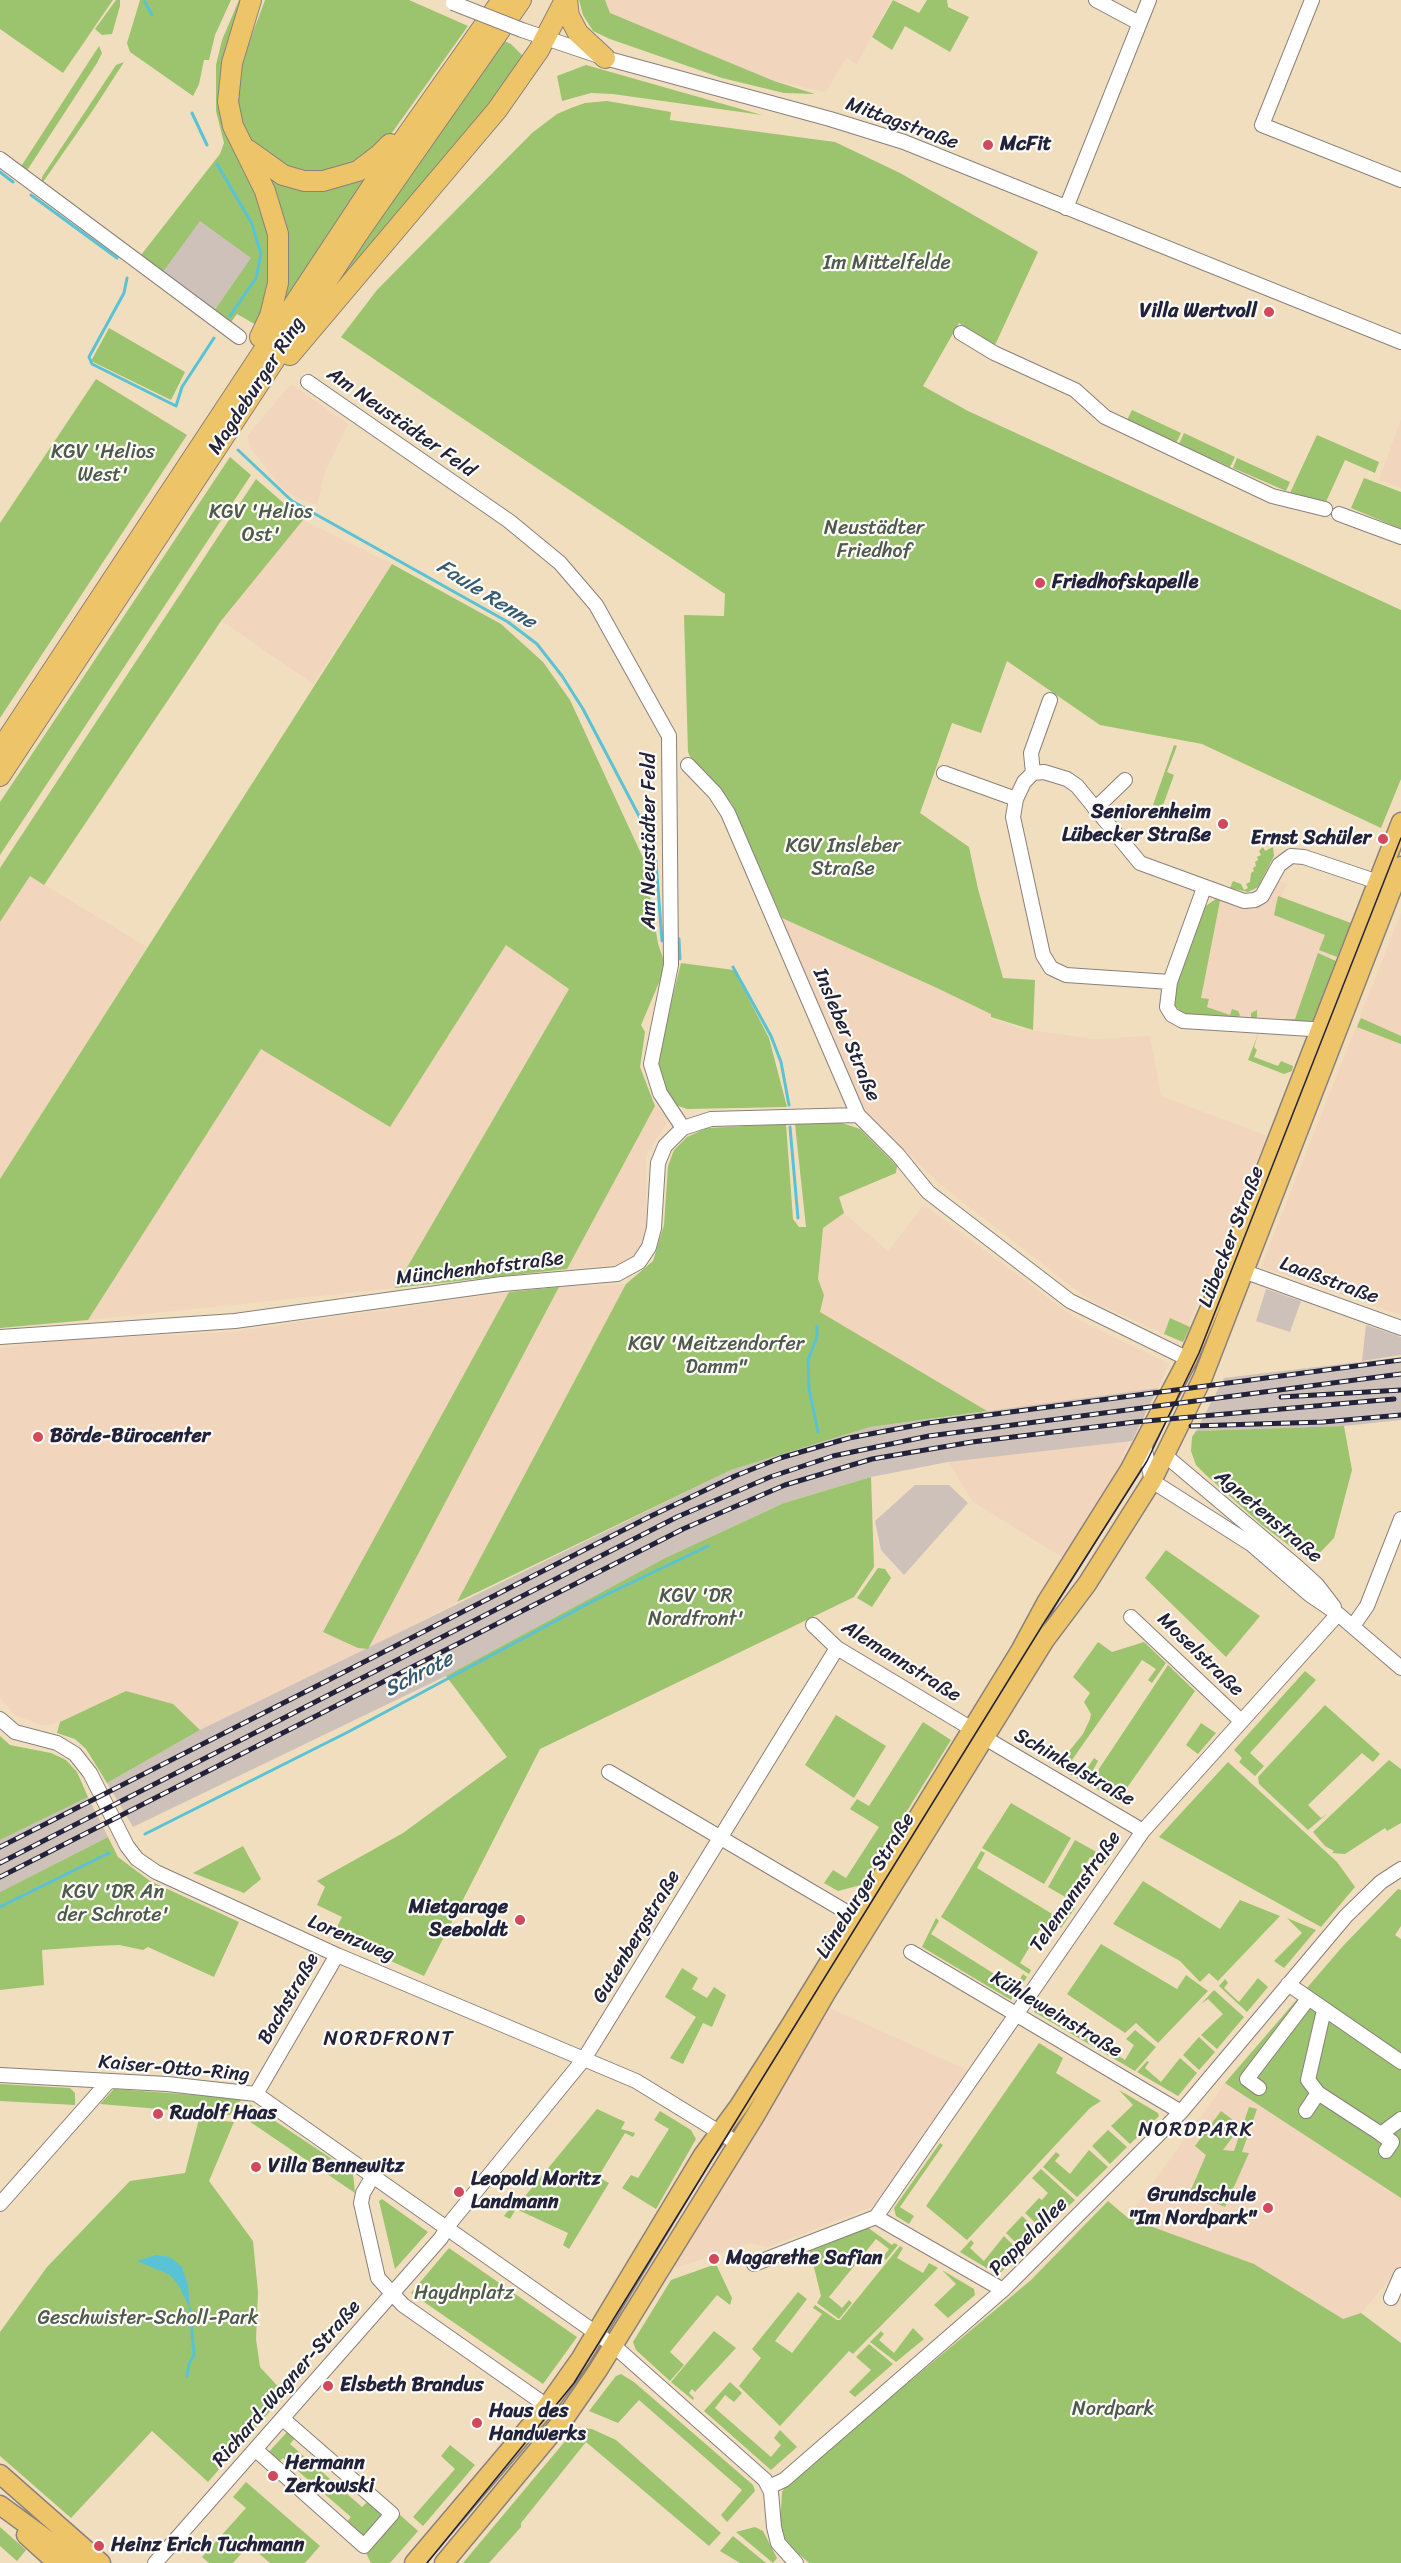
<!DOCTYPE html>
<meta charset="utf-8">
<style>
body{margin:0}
canvas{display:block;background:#f1debe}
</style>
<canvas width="1401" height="2563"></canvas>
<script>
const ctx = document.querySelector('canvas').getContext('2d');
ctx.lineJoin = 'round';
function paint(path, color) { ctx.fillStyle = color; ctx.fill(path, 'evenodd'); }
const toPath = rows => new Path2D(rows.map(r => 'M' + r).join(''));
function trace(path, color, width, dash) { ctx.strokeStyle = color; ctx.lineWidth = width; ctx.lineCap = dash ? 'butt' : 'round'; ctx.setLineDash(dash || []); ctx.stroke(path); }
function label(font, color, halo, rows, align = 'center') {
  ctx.font = font + ' Sriracha,sans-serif'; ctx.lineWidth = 4.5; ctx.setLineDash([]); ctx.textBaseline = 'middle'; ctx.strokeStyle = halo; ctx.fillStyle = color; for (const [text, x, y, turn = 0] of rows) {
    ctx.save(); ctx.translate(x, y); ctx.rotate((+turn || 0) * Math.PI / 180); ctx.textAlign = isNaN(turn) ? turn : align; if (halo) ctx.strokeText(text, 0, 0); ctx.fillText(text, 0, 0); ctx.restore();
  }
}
const built = toPath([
 [605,0,891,0,857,64,846,58,826,92,774,81,610,13],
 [291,384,348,424,325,472,317,505,299,499,282,488,249,446,248,435],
 [1401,419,1401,488,1379,480],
 [303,520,392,564,313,684,222,621],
 [30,876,147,947,0,1179,0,922],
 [1276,880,1287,884,1281,897,1345,921,1304,1021,1238,1018,1207,1007,1201,998,1220,901,1240,907],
 [1401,913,1401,1315,1261,1267],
 [782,918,937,988,992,1014,991,1018,1022,1029,1094,1039,1150,1036,1161,1096,1267,1136,1181,1342,1088,1299,941,1185,859,1106],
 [506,945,569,989,395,1288,88,1320,261,1048,390,1127],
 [655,1106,669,1119,646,1156,646,1228,642,1247,635,1256,621,1265,567,1269],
 [924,1205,1075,1318,1169,1364,1158,1388,987,1411,820,1313,824,1295,818,1279,823,1228,844,1213,888,1251],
 [626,1284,457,1602,368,1649,200,1730,173,1704,126,1691,60,1722,43,1726,15,1715,0,1698,0,1348,65,1340,230,1332,509,1292,324,1631,358,1648,368,1649,559,1287],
 [1129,1441,1116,1474,1065,1559,973,1502,948,1462],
 [828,2007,969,2071,877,2205,769,2247,750,2243,673,2269],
 [1225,2083,1401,2198,1401,2266,1361,2313,1343,2319,1254,2264,1128,2218]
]);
const industrial = toPath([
 [200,220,253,259,214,311,163,272],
 [1266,1289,1301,1301,1290,1332,1256,1321],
 [1366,1325,1401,1337,1401,1355,1362,1361],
 [1401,1357,1401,1420,1344,1426,1196,1431,1224,1378],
 [1158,1388,1132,1441,948,1462,871,1477,784,1503,665,1558,446,1676,133,1827,107,1783,200,1730,731,1470,870,1427],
 [915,1485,949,1485,968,1503,904,1575,881,1550,875,1521],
 [88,1797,108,1837,0,1892,0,1840]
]);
const green = toPath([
 [0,0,113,0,63,73,0,29],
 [116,0,120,0,120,6,112,34,102,35,95,29],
 [140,0,231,0,215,35,209,60,204,60,199,84,193,96,130,52,127,43],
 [239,0,246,0,224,72,269,236,272,281,258,326,237,314,229,325,214,311,251,258,200,221,163,272,141,255,220,154,224,143,216,111,216,65,222,40],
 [265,0,409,0,468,26,389,137,355,166,301,175,250,143,238,119,236,84,241,64],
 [579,0,605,0,610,13,774,81,815,94,784,93,722,78,610,39,593,31,583,15],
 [893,0,919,13,927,0,947,0,948,7,969,17,950,52,905,26,892,50,872,37],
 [502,40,511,44,525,58,493,103,295,342],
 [99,46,102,53,97,63,26,172,20,168],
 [124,62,95,107,41,185,42,177,116,65],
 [586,65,762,115,613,94,591,93,562,101,557,76],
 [607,101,671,112,670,120,835,142,900,173,1038,252,995,345,959,323,923,386,968,411,1401,610,1401,779,1381,828,1202,744,1100,725,1007,661,981,733,952,723,920,813,969,847,978,889,1003,978,1035,980,1033,1030,991,1017,991,1014,937,988,782,918,732,804,692,761,688,752,684,615,724,616,725,594,341,337,377,290,532,133,557,114,571,108,585,103],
 [381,160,272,324,280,296,257,163,282,180],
 [109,328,185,372,171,400,91,361],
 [96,379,187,435,0,718,0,523],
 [1132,410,1181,433,1176,443,1127,420],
 [1184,433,1235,457,1230,467,1179,444],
 [1317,435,1379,462,1375,473,1345,460,1325,504,1290,493],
 [230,457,251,475,0,855,0,802],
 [1237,458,1290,482,1286,491,1233,468],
 [1364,478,1401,492,1401,529,1351,508],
 [256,479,303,520,221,621,44,885,30,876,0,922,0,868],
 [392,564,501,624,543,662,570,700,644,860,658,944,666,966,641,1025,645,1032,640,1067,655,1106,567,1269,395,1288,569,989,506,945,390,1127,261,1049,88,1320,0,1328,0,1179],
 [1174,745,1177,746,1167,772,1174,775,1162,808,1153,805],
 [1263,847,1265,851,1273,847,1274,856,1258,887,1248,892,1230,888,1233,881,1241,884,1244,890,1248,888,1246,884,1250,882,1251,873,1254,871,1253,868,1256,866,1255,862,1258,860,1257,857,1261,855,1259,851],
 [1278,896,1351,923,1337,957,1319,950,1325,935,1274,915],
 [1217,898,1242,907,1220,901,1201,998,1209,999,1207,1007,1230,1015,1232,1009,1238,1011,1240,1015,1238,1018,1220,1020,1184,1014,1173,1004,1182,960,1203,908],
 [1318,953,1336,961,1312,1022,1251,1019,1251,1013,1257,1010,1257,1019,1295,1019],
 [681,963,734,970,769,1038,787,1107,687,1109,676,1105,669,1095,658,1067,658,1055],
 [1361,1018,1401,1036,1401,1044,1357,1027],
 [1258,1034,1254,1047,1257,1050,1254,1057,1278,1066,1281,1061,1293,1066,1292,1071,1284,1074,1248,1060],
 [839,1122,860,1129,897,1166,896,1173,839,1197,844,1213,823,1228,818,1279,824,1295,820,1312,987,1411,870,1427,731,1470,457,1602,626,1284,653,1261,664,1225,668,1166,674,1150,687,1137,707,1128,786,1124,793,1219,799,1227,806,1227,795,1124],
 [559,1287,368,1649,358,1648,323,1632,509,1292],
 [1170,1318,1190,1327,1183,1342,1164,1334],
 [1344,1426,1352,1470,1334,1538,1311,1562,1262,1525,1207,1476,1196,1465,1191,1451,1192,1437,1196,1431],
 [871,1477,874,1567,854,1597,540,1749,424,1976,333,1935,342,1917,317,1905,325,1887,317,1881,403,1833,507,1757,446,1676,665,1558,784,1503],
 [1166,1550,1260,1616,1226,1657,1145,1578],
 [878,1568,885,1569,891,1578,872,1607,857,1598],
 [1098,1642,1112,1652,1144,1642,1166,1663,1152,1683,1148,1680,1156,1669,1142,1660,1072,1760,1086,1770,1094,1758,1098,1761,1087,1781,1083,1782,1057,1766,1083,1734,1090,1719,1091,1714,1084,1702,1090,1693,1073,1677],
 [1168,1665,1195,1691,1117,1802,1089,1784],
 [1305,1671,1316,1680,1250,1753,1264,1766,1255,1776,1239,1762,1242,1758,1234,1750],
 [126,1691,173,1704,200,1730,107,1783,86,1749,75,1739,57,1733,60,1722],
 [1325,1705,1380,1754,1373,1762,1362,1753,1308,1805,1321,1818,1327,1814,1308,1830,1259,1784,1258,1777],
 [836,1715,886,1746,854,1798,805,1765],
 [923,1722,951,1740,861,1885,838,1891,824,1883,833,1870,846,1878,879,1827,850,1809,857,1799,869,1806],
 [1201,1723,1216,1733,1198,1754,1186,1745],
 [0,1736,10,1745,51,1753,66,1760,77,1772,88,1797,0,1840],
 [1389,1760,1401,1769,1401,1823,1387,1831,1385,1828,1345,1854,1332,1853,1334,1851,1325,1846,1313,1832],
 [1228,1762,1337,1862,1355,1887,1321,1927,1159,1837],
 [1011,1803,1071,1838,1044,1884,982,1848],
 [108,1837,118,1857,150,1881,239,1922,214,1977,148,1947,143,1950,119,1945,96,1946,42,1950,44,1985,0,1990,0,1892],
 [1075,1840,1109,1859,1105,1865,1090,1857,1067,1898,1048,1887],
 [243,1846,261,1879,244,1893,193,1873],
 [981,1851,985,1853,977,1868,1062,1920,1072,1905,1075,1908,1061,1928,1056,1925,1050,1934,1040,1929,1020,1963,1031,1970,1029,1974,941,1917],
 [1143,1881,1220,1929,1240,1900,1280,1916,1218,1981,1209,1973,1200,1982,1180,1961,1113,1924],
 [1398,1889,1401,1890,1401,1926,1395,1935,1401,1939,1401,2198,1225,2083,1343,1946],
 [936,1918,939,1921,931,1934,1015,1987,1023,1974,1027,1977,1011,2000,922,1947],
 [1287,1918,1316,1930,1284,1968,1274,1961,1302,1933],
 [1101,1944,1177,1989,1186,1975,1208,1991,1158,2043,1136,2023,1125,2033,1067,1994],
 [682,1968,698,1978,692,1989,707,1998,714,1987,726,1995,712,2027,703,2023,683,2064,670,2058,696,2017,665,1997],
 [1258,1978,1268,1987,1247,2012,1219,1986,1225,1979,1228,1983,1224,1988,1239,2002],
 [1214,1990,1244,2017,1217,2049,1201,2035,1223,2014,1208,1999,1201,2004],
 [1038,2004,1125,2060,1134,2045,1126,2039,1135,2030,1156,2047,1135,2071,1034,2012],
 [1199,2037,1215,2052,1199,2070,1183,2055],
 [1039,2043,1063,2058,1056,2073,1101,2101,1090,2108,967,2240,926,2206],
 [1180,2058,1197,2073,1178,2096,1137,2072,1147,2061,1149,2062,1145,2068,1161,2082],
 [0,2084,70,2088,75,2093,75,2105,0,2101],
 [114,2089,223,2097,241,2100,230,2115,100,2104],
 [1119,2090,1158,2113,1159,2116,1130,2144,1111,2126,1133,2105],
 [248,2103,353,2173,355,2193,240,2115],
 [1249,2107,1257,2109,1242,2152,1249,2153,1225,2207,1190,2192,1206,2155,1195,2146,1221,2111,1241,2126,1223,2150,1234,2151],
 [597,2109,625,2122,621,2129,635,2133,633,2137,625,2133,598,2177,609,2183,569,2249,563,2245,568,2233,516,2209,510,2219,504,2216,510,2208,516,2207],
 [660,2111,691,2130,696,2139,656,2209,622,2188,631,2175,638,2178,669,2129,654,2120],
 [199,2119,234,2122,209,2181,253,2241,258,2292,256,2339,260,2367,285,2394,208,2482,152,2431,71,2518,0,2456,0,2332,47,2267,130,2181,185,2173],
 [1108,2130,1127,2147,1110,2164,1092,2146],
 [940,2143,943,2145,900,2207,914,2216,909,2224,896,2216,894,2208],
 [1089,2150,1108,2167,1077,2197,1043,2167,1056,2152,1060,2155,1055,2161,1070,2174],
 [1041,2169,1075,2200,1043,2230,1025,2213,1039,2198,1042,2200,1048,2193,1032,2178],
 [382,2199,428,2232,395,2269,379,2201],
 [1108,2201,1128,2218,1254,2264,1343,2319,1361,2313,1401,2343,1401,2563,809,2563,800,2555,796,2556,782,2537,780,2526,782,2492,787,2484,1031,2280],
 [1022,2216,1040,2233,1023,2250,1006,2233],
 [867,2227,892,2245,894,2243,898,2245,886,2260,883,2257,889,2249,876,2239,829,2297,842,2308,849,2300,852,2303,839,2319,817,2303,821,2296,810,2251],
 [1004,2236,1021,2253,998,2275,960,2252,971,2240,974,2243,970,2248,984,2261],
 [900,2246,903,2248,897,2258,923,2273,929,2263,938,2268,853,2354,849,2351,780,2426,739,2386,761,2358,752,2349,798,2292,807,2299,775,2341,792,2353,822,2314,813,2308,815,2305,837,2320,840,2320],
 [449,2248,577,2337,543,2384,411,2293],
 [716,2264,732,2298,730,2305,717,2295,670,2352,684,2365,670,2381,636,2350,633,2342,671,2280],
 [942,2270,974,2289,975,2295,948,2318,934,2305,956,2284],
 [913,2328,924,2339,896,2362,870,2342,881,2331,884,2334,879,2340,894,2353],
 [714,2331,736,2348,695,2392,692,2389,689,2393,694,2398,693,2400,671,2382],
 [869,2344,893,2364,855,2397,849,2392,871,2370,856,2357],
 [621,2374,634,2382,753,2485,755,2491,727,2522,721,2515,742,2490,639,2400,618,2423,589,2411,616,2376],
 [730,2382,742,2393,734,2402,725,2395,715,2408,771,2457,781,2445,774,2438,780,2430,797,2447,771,2470,704,2411],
 [577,2427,592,2429,616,2440,721,2533,709,2546,586,2442,521,2523,521,2527,489,2563,463,2563],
 [288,2431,295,2438,290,2444,362,2507,368,2501,385,2516,364,2539,346,2523,351,2517,283,2458,277,2463,267,2454],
 [450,2445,475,2465,423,2526,413,2517,455,2469,441,2456],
 [246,2482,320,2546,305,2563,270,2563,249,2545,233,2563,209,2563,202,2557,246,2508,233,2497],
 [399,2514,418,2531,390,2563,371,2563,366,2553],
 [0,2527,26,2550,17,2561,0,2546],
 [755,2527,763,2531,777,2558,773,2563,736,2532],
 [733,2536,766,2563,740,2563,720,2551]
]);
const water = toPath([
 [156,2255,170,2257,182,2267,188,2285,190,2309,179,2286,170,2275,137,2261]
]);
const stream = toPath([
 [145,2,152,15],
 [192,113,207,145],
 [217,164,252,224,261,254,256,278,230,316],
 [0,172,13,182],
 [31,195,117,258],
 [127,278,124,293,89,357,92,364,176,406,182,387,214,338],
 [238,450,292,501,508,622,537,644,562,676,583,709,649,835,656,861,662,941],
 [679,939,680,959],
 [733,967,771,1036,781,1062,789,1105],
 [790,1127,798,1218],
 [817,1326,817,1337,808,1360,809,1389,818,1432],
 [145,1834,348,1732,593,1601,708,1546],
 [0,1907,109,1853],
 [187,2376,189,2364,194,2355,190,2309]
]);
const minor = toPath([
 [1096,0,1139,23],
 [1312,0,1262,125,1401,180],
 [522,30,605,58,830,119,904,142,1401,342],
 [0,159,239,337],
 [1066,208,1149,0],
 [961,333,994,353,1075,390,1105,417,1272,496,1325,509],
 [308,382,509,521,560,563,596,605,669,736,671,965,651,1064,660,1093,683,1128],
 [1339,514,1401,537],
 [688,765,715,793,728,813,858,1115,898,1155,928,1192,1070,1301,1188,1359],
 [944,773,1016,799],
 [1033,773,1031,753,1050,700],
 [1095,809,1125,780],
 [1170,982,1204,888],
 [1327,1030,1183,1021,1172,1015,1167,1007,1170,982,1066,975,1051,968,1043,955,1013,817,1016,799,1024,782,1033,773,1044,772,1067,779,1077,786,1140,863,1244,901,1255,900,1262,896,1279,865,1291,856,1304,857,1378,882],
 [1243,1271,1401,1328],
 [0,1337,235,1321,502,1284,617,1274,639,1262,649,1247,654,1228,658,1163,665,1146,683,1128,711,1119,858,1115],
 [1144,1446,1152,1481,1251,1544,1310,1595,1338,1614,1401,1668],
 [1166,1456,1294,1564,1317,1585,1334,1607],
 [1131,1617,1241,1721],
 [813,1625,837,1648,972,1729],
 [1353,1626,1367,1606,1401,1519],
 [0,1719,15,1732,57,1743,75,1754,90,1773,127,1846,137,1859,156,1872,337,1955,636,2081,737,2143],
 [985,1738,1143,1831],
 [609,1772,855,1917],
 [911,1952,1181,2112],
 [1288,1984,1401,2062],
 [1324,2010,1308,2080,1318,2093,1381,2134,1401,2119],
 [0,2075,167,2084,256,2094,613,2345,765,2480,771,2492,774,2527,778,2543,796,2563],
 [1259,2088,1247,2079,1308,1999],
 [256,2094,337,1955],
 [1306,2111,1318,2093],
 [1381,2134,1392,2142,1386,2151],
 [373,2176,363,2193,361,2203,378,2278,403,2305,547,2406],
 [0,2204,108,2082],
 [876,2217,1143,1831,1338,1614],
 [876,2217,1003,2290],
 [754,2264,876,2217],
 [1391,2298,1401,2275],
 [256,2450,364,2546,392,2514,283,2419],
 [769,2487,784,2480,1003,2290,1181,2112,1346,1916,1381,1882,1401,1869],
 [155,2563,441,2238,450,2223,584,2059,837,1648]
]);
const major = toPath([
 [0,2474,101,2563],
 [0,2505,79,2563],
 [26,2535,57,2563],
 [414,2563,547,2406,581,2358,703,2155,739,2106,790,2026,1020,1651,1047,1601,1130,1469,1188,1359,1228,1266,1401,822],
 [444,2563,567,2415,598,2370,755,2116,826,1993,1045,1640,1087,1584,1152,1481,1203,1377,1401,866]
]);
const highway = toPath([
 [251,0,232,63,228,102,233,126,265,191,278,234,278,283,270,316,260,337],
 [567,0,569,16,578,33,605,58],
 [248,150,283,175,304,181,323,181,358,171,379,155,390,144],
 [290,355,497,110,539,50,565,0],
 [0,750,390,159,502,0],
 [0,776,359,232,521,0]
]);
const tram = toPath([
 [427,2563,574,2383,1042,1626,1147,1461,1199,1353,1401,838]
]);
const rail = toPath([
 [1281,1397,1401,1390],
 [1191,1426,1323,1422,1401,1415],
 [0,1847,651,1516,735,1476,780,1458,849,1438,928,1423,1401,1360],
 [0,1863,677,1517,770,1477,833,1456,929,1436,1401,1374],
 [0,1877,683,1529,785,1485,872,1459,972,1442,1135,1422,1394,1399]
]);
const minorBridge = toPath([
 [453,3,522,30]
]);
const markers = [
 [988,145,6,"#d1495b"],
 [1269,312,6,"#d1495b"],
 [1040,583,6,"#d1495b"],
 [1223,824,6,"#d1495b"],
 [1383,839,6,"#d1495b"],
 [38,1437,6,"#d1495b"],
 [520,1920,6,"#d1495b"],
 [158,2114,6,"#d1495b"],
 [256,2167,6,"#d1495b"],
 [459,2192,6,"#d1495b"],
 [1268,2208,6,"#d1495b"],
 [714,2259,6,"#d1495b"],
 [328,2386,6,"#d1495b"],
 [477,2423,6,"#d1495b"],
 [273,2476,6,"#d1495b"],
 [99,2546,6,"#d1495b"]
];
const streetNames = [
 ["Mittagstraße",902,124,20],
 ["Magdeburger Ring",257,386,-57],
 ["Am Neustädter Feld",401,423,35],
 ["Am Neustädter Feld",650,841,-90],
 ["Insleber Straße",846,1035,67],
 ["Lübecker Straße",1232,1237,-69],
 ["Münchenhofstraße",480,1269,-7],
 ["Laaßstraße",1329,1281,20],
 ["Agnetenstraße",1268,1517,40],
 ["Moselstraße",1200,1655,44],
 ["Alemannstraße",901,1662,32],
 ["Schinkelstraße",1074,1768,30],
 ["Lüneburger Straße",866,1886,-58],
 ["Telemannstraße",1076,1892,-55],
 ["Gutenbergstraße",637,1937,-59],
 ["Lorenzweg",351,1939,23],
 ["Bachstraße",289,1999,-60],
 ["Kühleweinstraße",1056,2015,31],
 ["Kaiser-Otto-Ring",174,2069,5],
 ["Pappelallee",1029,2237,-45],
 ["Richard-Wagner-Straße",287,2384,-49]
];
const poiNames = [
 ["McFit",1000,145],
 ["Villa Wertvoll",1257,312,"right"],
 ["Friedhofskapelle",1052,583],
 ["Seniorenheim",1211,813,"right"],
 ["Lübecker Straße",1211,836,"right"],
 ["Ernst Schüler",1371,839,"right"],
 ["Börde-Bürocenter",50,1437],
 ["Mietgarage",508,1908,"right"],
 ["Seeboldt",508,1931,"right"],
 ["Rudolf Haas",170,2114],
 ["Villa Bennewitz",268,2167],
 ["Leopold Moritz",471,2180],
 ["Landmann",471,2203],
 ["Grundschule",1256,2196,"right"],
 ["\"Im Nordpark\"",1256,2219,"right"],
 ["Magarethe Safian",726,2259],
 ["Elsbeth Brandus",340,2386],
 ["Haus des",489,2412],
 ["Handwerks",489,2435],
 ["Hermann",285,2464],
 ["Zerkowski",285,2487],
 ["Heinz Erich Tuchmann",111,2546]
];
const parkNames = [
 ["Im Mittelfelde",887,264],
 ["KGV 'Helios",103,453],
 ["West'",103,476],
 ["KGV 'Helios",261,513],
 ["Ost'",261,536],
 ["Neustädter",874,529],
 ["Friedhof",874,552],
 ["KGV Insleber",843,847],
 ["Straße",843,870],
 ["KGV 'Meitzendorfer",716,1345],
 ["Damm\"",716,1368],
 ["KGV 'DR",696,1597],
 ["Nordfront'",696,1620],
 ["KGV 'DR An",113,1893],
 ["der Schrote'",113,1916],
 ["Haydnplatz",464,2294],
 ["Geschwister-Scholl-Park",148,2319],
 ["Nordpark",1113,2410]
];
const waterNames = [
 ["Faule Renne",486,595,32],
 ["Schrote",419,1675,-27]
];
const neighbourhoodNames = [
 ["NORDFRONT",389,2040],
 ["NORDPARK",1196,2131]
];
paint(built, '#f1d5bd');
paint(industrial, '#cec1ba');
paint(green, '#9cc36e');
paint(water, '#59c3d5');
trace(stream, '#59c3d5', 3);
trace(minor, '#8a807c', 16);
trace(major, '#8a807c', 21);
trace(highway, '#8a807c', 22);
trace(minor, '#fff', 14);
trace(major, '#eec469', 18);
trace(highway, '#eec469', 20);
trace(tram, '#22223b', 1.5);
trace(rail, '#22223b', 5);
trace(rail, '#fdfcf7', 3, [9]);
trace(minorBridge, '#8a807c', 16, []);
trace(minorBridge, '#fff', 14);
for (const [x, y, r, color] of markers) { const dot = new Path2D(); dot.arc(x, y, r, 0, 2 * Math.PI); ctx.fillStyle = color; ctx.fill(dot); trace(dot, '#fdfcf7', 2); }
label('20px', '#22223b', '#fdfcf7', streetNames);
label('bold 20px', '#22223b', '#fdfcf7', poiNames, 'left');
label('20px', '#4d5a4d', '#fdfcf7', parkNames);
label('italic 21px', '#355a71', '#fdfcf7', waterNames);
ctx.letterSpacing = '1.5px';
label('21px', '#22223b', '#fdfcf7', neighbourhoodNames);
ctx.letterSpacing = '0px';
</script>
